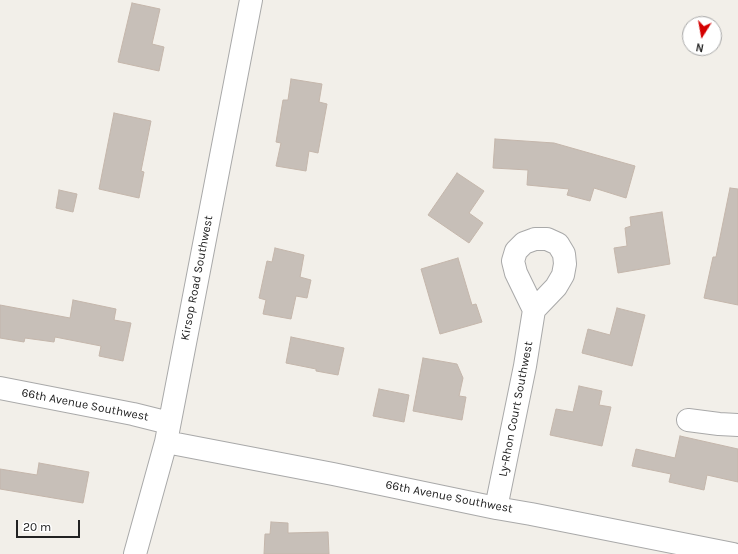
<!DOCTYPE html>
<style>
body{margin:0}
#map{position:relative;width:738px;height:554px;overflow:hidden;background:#f2efe9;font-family:Karla,sans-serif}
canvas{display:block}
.north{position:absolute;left:682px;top:16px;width:40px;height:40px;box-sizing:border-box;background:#fff;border:1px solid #a7a7a7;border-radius:50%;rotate:191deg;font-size:11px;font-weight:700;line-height:16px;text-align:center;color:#222}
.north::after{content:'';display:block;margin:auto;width:14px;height:18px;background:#d40000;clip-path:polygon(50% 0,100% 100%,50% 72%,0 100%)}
.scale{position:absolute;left:16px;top:520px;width:64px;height:18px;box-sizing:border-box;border:2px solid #222;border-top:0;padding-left:5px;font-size:12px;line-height:14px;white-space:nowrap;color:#222;-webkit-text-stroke:3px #fff;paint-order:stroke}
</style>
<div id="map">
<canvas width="738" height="554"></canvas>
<div class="north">N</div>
<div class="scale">20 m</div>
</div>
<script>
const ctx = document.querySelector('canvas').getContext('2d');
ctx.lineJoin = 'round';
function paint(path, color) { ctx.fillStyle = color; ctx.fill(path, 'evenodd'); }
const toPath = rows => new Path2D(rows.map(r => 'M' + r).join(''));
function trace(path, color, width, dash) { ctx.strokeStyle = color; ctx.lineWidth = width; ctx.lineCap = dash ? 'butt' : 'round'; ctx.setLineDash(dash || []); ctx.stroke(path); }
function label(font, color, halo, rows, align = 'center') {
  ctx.font = font + ' Karla,sans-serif'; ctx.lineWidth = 3; ctx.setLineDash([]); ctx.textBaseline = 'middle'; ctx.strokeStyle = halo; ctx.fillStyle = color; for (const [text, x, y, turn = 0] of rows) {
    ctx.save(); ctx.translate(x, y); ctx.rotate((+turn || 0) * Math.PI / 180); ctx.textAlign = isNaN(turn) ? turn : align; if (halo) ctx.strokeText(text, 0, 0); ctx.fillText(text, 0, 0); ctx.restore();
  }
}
const building = toPath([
 [132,3,160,9,152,44,164,47,159,71,118,62,132,3],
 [291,79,322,84,319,102,327,104,318,153,309,151,306,171,276,166,281,143,276,142,283,100,288,100,291,79],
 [114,113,151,121,141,171,144,172,139,198,99,189,114,113],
 [495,139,554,143,635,166,626,198,594,188,590,201,567,195,569,189,527,185,528,170,493,168,495,139],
 [457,173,484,191,469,213,483,223,469,243,428,215,457,173],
 [730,188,738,189,738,305,704,298,713,257,716,257,730,188],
 [59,190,77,194,73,212,56,208,59,190],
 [662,212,670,264,618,273,614,248,627,246,625,228,631,226,630,217,662,212],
 [275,248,304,255,300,277,311,280,307,298,296,296,291,319,263,314,266,300,259,298,267,261,272,262,275,248],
 [458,258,472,305,476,304,482,322,440,334,421,269,458,258],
 [73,300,116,309,114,320,131,323,123,361,99,356,101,346,55,337,54,342,25,338,24,342,0,338,0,305,70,318,73,300],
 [617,308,645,315,632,366,582,353,588,329,610,335,617,308],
 [291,337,344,348,338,375,316,371,316,369,286,363,291,337],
 [423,358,457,364,463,378,459,396,466,397,462,420,413,411,423,358],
 [579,386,602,391,599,405,611,407,602,446,550,435,556,409,573,412,579,386],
 [379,389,409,395,404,422,373,416,379,389],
 [680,436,738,449,738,482,707,475,704,490,669,482,671,474,632,466,636,449,675,458,680,436],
 [39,463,89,472,83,503,0,489,0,469,37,475,39,463],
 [271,522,288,523,288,533,328,532,329,554,264,554,265,534,270,534,271,522]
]);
const minor = toPath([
 [535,239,547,239,558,244,564,254,565,264,563,275,556,287,534,310,516,273,513,261,516,251,524,243,535,239],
 [0,388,133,414,169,423],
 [688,420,719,424,738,425],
 [166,442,333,474,496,508,531,514,733,554],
 [496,508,525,366,534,310],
 [135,554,166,442,251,0]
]);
const streetNames = [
 ["Kirsop Road Southwest",197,278,-79],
 ["66th Avenue Southwest",85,405,11],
 ["Ly-Rhon Court Southwest",516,409,-79],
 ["66th Avenue Southwest",449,497,11]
];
paint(building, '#c7bfb8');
trace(building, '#c4b6ab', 1);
trace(minor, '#a9a9a9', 24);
trace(minor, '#fff', 22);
label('12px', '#222', '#fff', streetNames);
</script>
